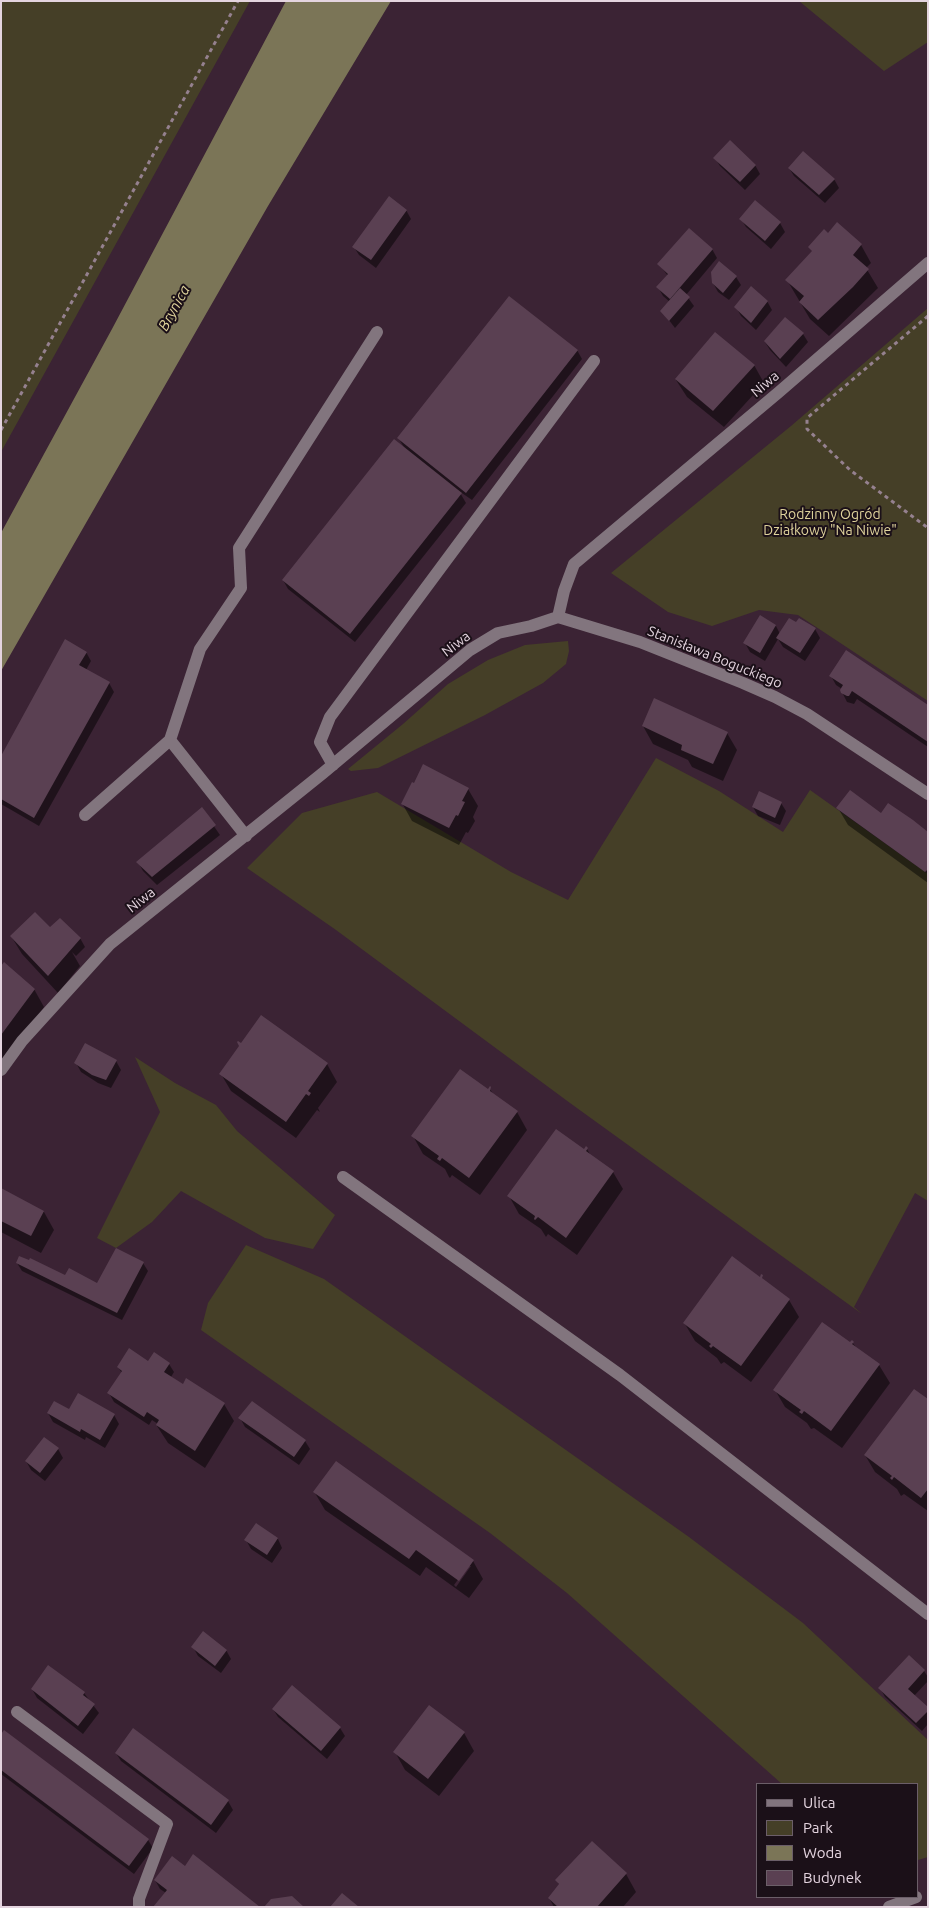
<!DOCTYPE html>
<meta charset="utf-8">
<style>
body{margin:0}
#map{position:relative;width:929px;height:1908px;overflow:hidden;background:#3b2334;font-family:Ubuntu,sans-serif}
canvas{display:block}
.frame{position:absolute;inset:0;border:2px solid #e4d4df;pointer-events:none}
.legend{position:absolute;left:756px;top:1783px;width:162px;height:115px;box-sizing:border-box;background:#1b1018;border:1px solid #6b5e68;margin:0;padding:6px 9px;list-style:none;font-size:15px;color:#e4d4df}
.legend li{display:flex;align-items:center;gap:10px;height:25px}
.legend b{width:25px;border:1px solid #6b5e68}
</style>
<div id="map">
<canvas width="929" height="1908"></canvas>
<div class="frame"></div>
<ul class="legend">
<li><b style="height:6px;background:#82757e"></b>Ulica</li>
<li><b style="height:14px;background:#453f27"></b>Park</li>
<li><b style="height:14px;background:#7b7557"></b>Woda</li>
<li><b style="height:14px;background:#5a4052"></b>Budynek</li>
</ul>
</div>
<script>
const ctx = document.querySelector('canvas').getContext('2d');
ctx.lineJoin = 'round';
function paint(path, color) { ctx.fillStyle = color; ctx.fill(path, 'evenodd'); }
const toPath = rows => new Path2D(rows.map(r => 'M' + r).join(''));
function trace(path, color, width, dash) { ctx.strokeStyle = color; ctx.lineWidth = width; ctx.lineCap = dash ? 'butt' : 'round'; ctx.setLineDash(dash || []); ctx.stroke(path); }
function label(font, color, halo, rows, align = 'center') {
  ctx.font = font + ' Ubuntu,sans-serif'; ctx.lineWidth = 4; ctx.setLineDash([]); ctx.textBaseline = 'middle'; ctx.strokeStyle = halo; ctx.fillStyle = color; for (const [text, x, y, turn = 0] of rows) {
    ctx.save(); ctx.translate(x, y); ctx.rotate((+turn || 0) * Math.PI / 180); ctx.textAlign = isNaN(turn) ? turn : align; if (halo) ctx.strokeText(text, 0, 0); ctx.fillText(text, 0, 0); ctx.restore();
  }
}
const green = toPath([
 [1,1,250,1,1,452],
 [799,1,928,1,928,42,884,71],
 [928,308,928,701,798,615,759,610,712,626,668,612,611,573,791,426],
 [568,641,569,651,566,664,543,683,485,715,378,768,351,771,348,769,403,724,448,684,488,660,525,645],
 [656,758,719,791,783,832,810,790,928,874,928,1201,915,1193,854,1307,862,1314,570,1103,336,930,247,868,302,813,377,792,511,872,568,900],
 [135,1057,175,1083,216,1105,237,1131,335,1215,313,1249,265,1238,181,1191,152,1222,116,1248,97,1238,160,1112],
 [246,1245,324,1279,689,1537,803,1623,928,1740,928,1857,918,1860,918,1784,782,1784,567,1593,490,1533,201,1330,208,1303]
]);
const water = toPath([
 [286,1,391,1,268,206,1,671,1,533,112,329]
]);
const shadow = toPath([
 [715,158,755,165,760,174,745,190,720,166],
 [789,168,834,179,839,188,825,203,794,176],
 [406,210,411,219,376,268,359,255,354,247],
 [741,219,780,223,785,232,771,249,746,227],
 [828,235,861,245,871,263,866,268,878,288,829,336,810,319,787,280,813,252,810,247],
 [712,249,717,258,686,295,694,306,675,328,662,311,670,302,663,296,658,287,668,276,659,264],
 [736,277,741,285,729,300,718,292,713,283],
 [767,301,772,310,756,330,741,316,736,307],
 [803,334,808,342,786,367,770,350,765,342],
 [577,350,582,359,472,500,459,491,466,503,355,642,288,589,283,580,405,449,399,439],
 [754,365,764,383,724,427,687,397,676,380],
 [796,624,815,629,820,638,805,661,783,647,778,639,765,661,750,652,745,643,776,626,780,634],
 [86,652,91,661,86,670,109,683,114,692,39,826,1,804,1,758],
 [831,676,928,707,928,747,857,699,854,704,847,702,842,692,842,689,836,685],
 [643,726,727,733,737,750,723,781,692,767,688,760,653,744],
 [468,789,478,806,473,817,475,821,468,833,466,832,459,845,412,821,402,803],
 [781,803,786,811,780,825,758,816,753,807],
 [838,808,881,815,928,833,928,883,848,825],
 [202,809,220,835,157,885,143,871,138,862],
 [50,928,80,938,85,947,76,956,72,952,80,966,58,993,22,954,11,936],
 [1,968,34,989,44,1007,1,1066],
 [116,1061,121,1070,111,1088,98,1083,81,1072,76,1063],
 [327,1064,337,1082,318,1108,320,1112,317,1110,296,1138,231,1091,221,1074],
 [490,1089,493,1094,517,1112,527,1130,480,1195,452,1175,450,1178,449,1177,445,1169,423,1154,413,1136],
 [587,1149,591,1156,613,1172,623,1189,577,1255,548,1234,546,1237,541,1229,519,1214,509,1196],
 [1,1189,44,1212,54,1230,41,1253,1,1232],
 [17,1263,98,1285,143,1263,148,1271,122,1320,22,1271],
 [761,1277,764,1281,789,1300,799,1317,751,1382,724,1362,721,1364,717,1358,695,1341,685,1324],
 [852,1342,858,1350,879,1365,890,1383,842,1448,814,1428,811,1429,807,1423,785,1407,775,1390],
 [149,1363,169,1364,174,1372,171,1377,183,1385,224,1404,234,1421,205,1468,168,1443,157,1426,158,1424,152,1420,149,1425,114,1402,109,1393,122,1373,118,1367],
 [928,1401,928,1511,904,1494,901,1496,897,1489,875,1472,865,1455],
 [70,1411,114,1415,119,1424,105,1448,86,1437,85,1440,53,1422,48,1413],
 [240,1418,305,1441,310,1449,299,1465,245,1427],
 [44,1438,58,1449,63,1458,45,1481,31,1470,26,1461],
 [315,1493,473,1561,483,1579,469,1598,426,1567,420,1576,325,1510],
 [468,1566,471,1566,456,1587,454,1585],
 [257,1524,278,1539,282,1548,272,1563,251,1549,246,1540],
 [193,1647,226,1650,231,1659,221,1673,198,1656],
 [909,1657,924,1671,928,1677,928,1681,914,1696,928,1709,928,1724,922,1731,885,1697,880,1688],
 [292,1687,340,1728,345,1736,327,1759,278,1717,273,1709],
 [32,1689,84,1693,99,1713,83,1734,37,1698],
 [133,1730,228,1801,233,1810,216,1833,121,1761,116,1753],
 [464,1733,474,1751,439,1796,405,1770,395,1752],
 [1,1736,148,1840,153,1848,134,1874,1,1774],
 [592,1843,626,1874,636,1892,623,1907,554,1907,549,1898,560,1886,557,1881],
 [186,1867,166,1893,160,1889,155,1880]
]);
const building = toPath([
 [730,140,756,165,740,182,713,158],
 [803,151,835,179,819,195,788,168],
 [389,196,407,210,371,260,352,247],
 [755,200,781,222,765,241,739,219],
 [837,222,862,244,853,255,869,269,853,287,818,320,799,302,804,296,785,280,812,251,808,247,824,229,828,233],
 [689,228,713,249,670,299,656,287,668,274,657,264],
 [719,261,737,276,723,293,712,283,711,272],
 [751,286,768,301,751,323,734,307],
 [680,288,690,297,669,321,660,311],
 [509,296,578,350,466,493,397,438],
 [785,317,804,333,780,359,764,341],
 [715,332,755,365,713,411,675,379],
 [394,439,462,493,350,634,282,580],
 [760,615,776,625,760,653,743,643],
 [789,618,796,622,799,618,816,628,800,653,776,638],
 [65,639,87,652,79,665,110,682,34,818,1,799,1,756],
 [846,650,928,705,928,742,852,691,849,696,847,696,841,693,840,690,843,685,829,676],
 [654,698,728,732,713,764,681,750,682,745,642,726],
 [423,764,469,788,462,801,465,802,458,816,456,815,449,828,401,804,412,782,414,783],
 [850,790,881,813,888,803,913,820,928,832,928,869,925,872,836,808],
 [759,791,782,802,775,818,752,807],
 [202,807,216,825,152,877,136,862],
 [35,912,50,927,60,918,81,938,48,976,10,936],
 [4,962,35,989,1,1035,1,966],
 [261,1015,328,1063,308,1091,311,1093,309,1096,306,1094,286,1122,219,1074,239,1046,237,1042,238,1041,241,1043],
 [85,1043,117,1060,106,1080,92,1075,74,1063],
 [460,1069,488,1089,490,1086,491,1087,490,1091,518,1111,469,1178,442,1158,440,1161,437,1159,439,1156,411,1136],
 [556,1129,584,1149,586,1146,588,1148,586,1151,614,1171,566,1238,538,1217,535,1220,534,1219,535,1216,507,1196],
 [1,1188,44,1211,31,1236,1,1221],
 [116,1248,144,1262,117,1313,16,1263,19,1256,29,1260,30,1258,65,1275,69,1268,97,1283],
 [732,1256,760,1277,761,1274,763,1275,762,1278,790,1299,741,1366,713,1346,711,1348,709,1346,711,1344,683,1323],
 [822,1322,850,1342,852,1340,854,1342,852,1344,880,1364,831,1431,804,1411,802,1414,799,1412,801,1410,773,1390],
 [129,1348,148,1361,154,1352,170,1363,164,1372,183,1384,186,1378,225,1403,195,1451,156,1425,159,1420,147,1412,144,1417,107,1393,122,1371,117,1367],
 [914,1389,928,1399,928,1489,921,1498,894,1477,892,1480,890,1478,892,1476,864,1455],
 [78,1393,115,1414,100,1440,81,1429,80,1432,47,1413,54,1401,69,1409],
 [252,1401,306,1440,294,1457,238,1418],
 [44,1437,59,1448,40,1473,25,1461],
 [336,1461,474,1560,459,1581,416,1550,409,1559,313,1492],
 [256,1523,278,1538,267,1555,244,1540],
 [203,1631,227,1650,215,1666,191,1647],
 [909,1655,925,1670,908,1689,928,1707,928,1711,916,1723,878,1688],
 [48,1665,85,1692,83,1695,95,1704,78,1726,31,1689],
 [292,1685,341,1727,321,1751,272,1709],
 [429,1705,465,1732,428,1779,393,1752],
 [133,1728,229,1800,211,1825,115,1753],
 [4,1730,149,1839,129,1866,1,1770,1,1734],
 [592,1841,627,1873,597,1907,558,1907,548,1898,559,1884,555,1880],
 [193,1854,260,1907,153,1907,167,1890,154,1880,172,1856,185,1866],
 [342,1893,359,1907,330,1907],
 [292,1896,304,1907,264,1907,271,1899]
]);
const path = toPath([
 [928,316,807,418,807,429,850,470,928,528],
 [1,430,238,1]
]);
const minor = toPath([
 [558,617,564,591,574,564,779,392,928,263],
 [558,617,640,642,743,683,775,697,807,714,928,794],
 [333,765,320,742,330,717,594,361],
 [85,815,170,740],
 [246,836,170,740,200,649,241,588,239,548,377,332],
 [1,1070,22,1041,110,944,323,773,470,650,498,633,531,626,558,617],
 [343,1177,620,1375,928,1614],
 [17,1712,167,1824,139,1899,139,1907],
 [889,1907,916,1897]
]);
const streetNames = [
 ["Niwa",765,384,-40],
 ["Niwa",456,644,-37],
 ["Stanisława Boguckiego",715,657,22],
 ["Niwa",141,900,-38]
];
const parkNames = [
 ["Rodzinny Ogród",830,514],
 ["Działkowy \"Na Niwie\"",830,530]
];
const waterNames = [
 ["Brynica",174,308,-61]
];
paint(green, '#453f27');
paint(water, '#7b7557');
paint(shadow, '#0007');
paint(building, '#5a4052');
trace(path, '#95818f', 3, [4, 4]);
trace(minor, '#82757e', 12);
label('14px', '#e4d4df', '#1b1018', streetNames);
label('14px', '#dfd39c', '#1b1018', parkNames);
label('italic 15px', '#dfd39b', '#1b1018', waterNames);
</script>
